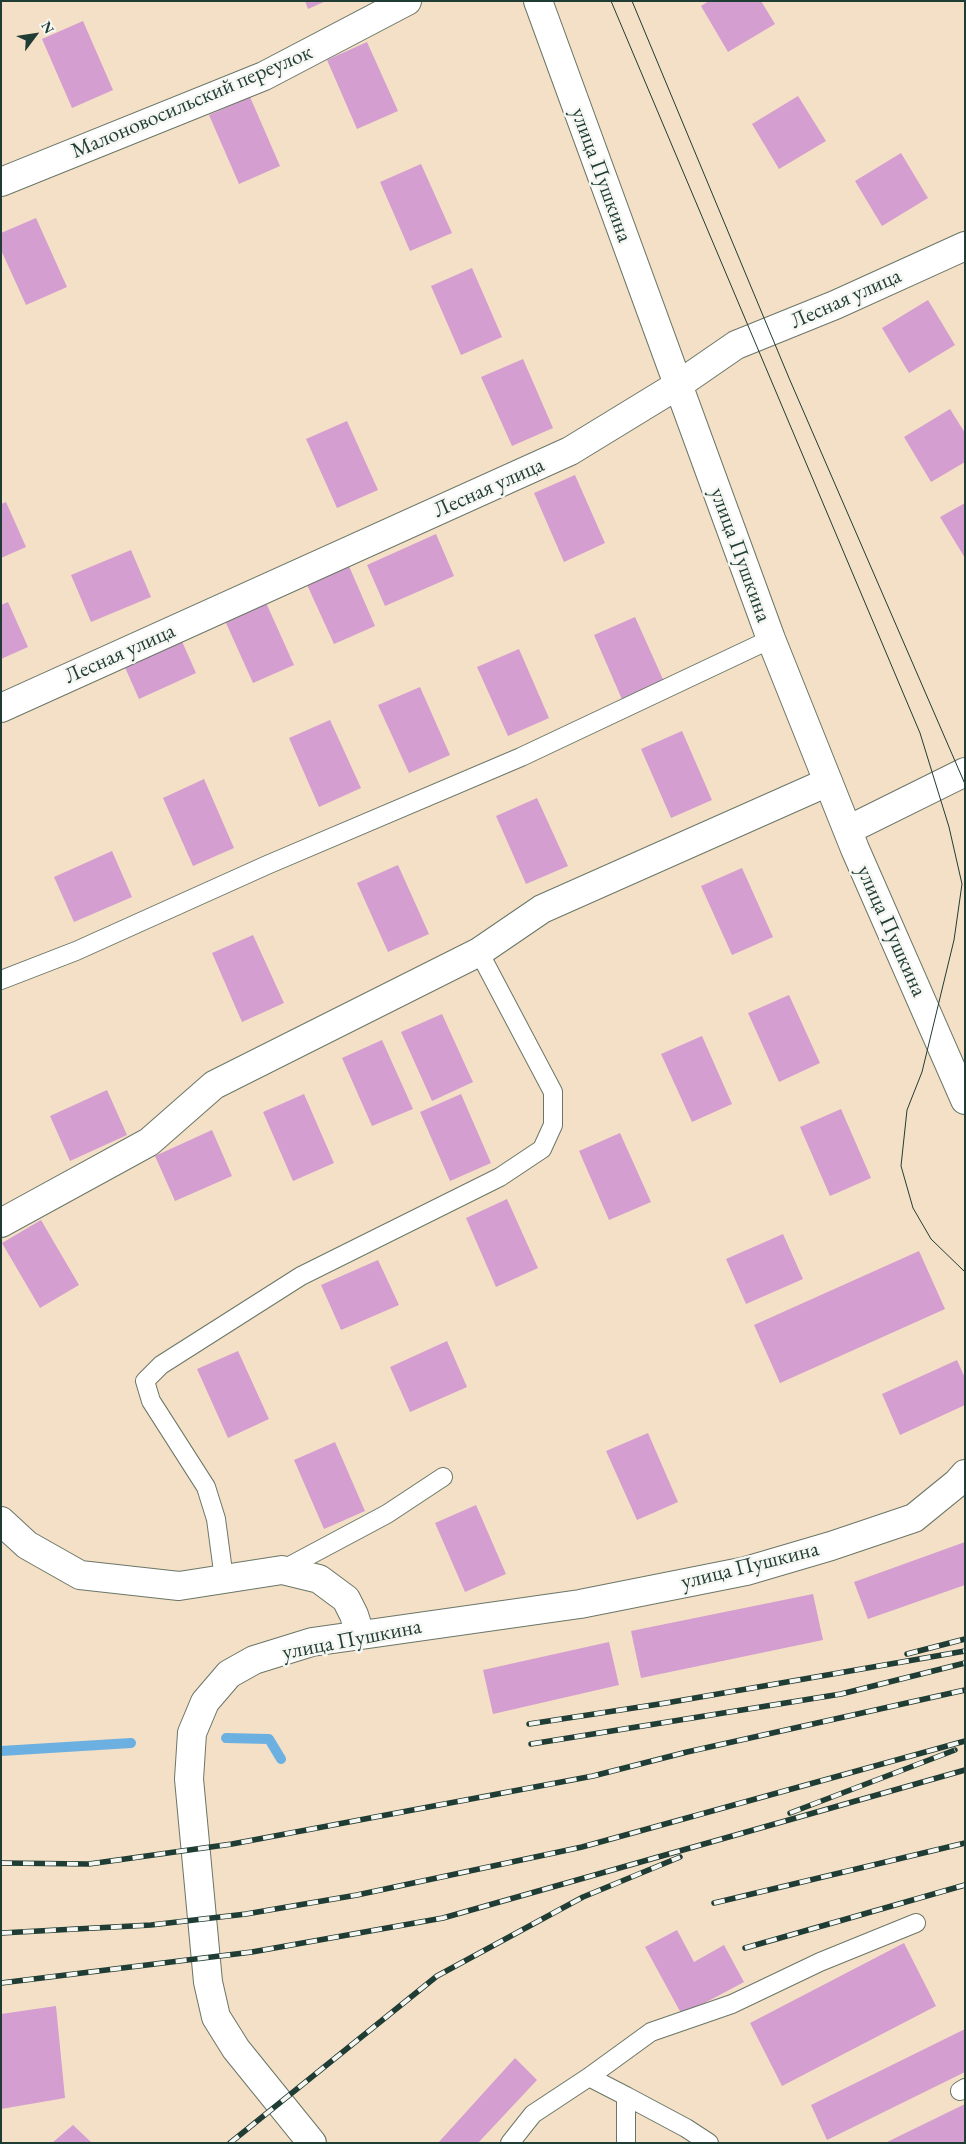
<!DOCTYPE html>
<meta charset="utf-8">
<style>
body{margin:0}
#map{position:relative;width:966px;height:2144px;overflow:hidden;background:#f4e0c6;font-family:"EB Garamond",serif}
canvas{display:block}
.frame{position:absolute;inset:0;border:2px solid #1f3d34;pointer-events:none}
.north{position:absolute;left:10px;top:10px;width:50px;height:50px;-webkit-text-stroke:4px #f6f6f2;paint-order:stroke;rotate:59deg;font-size:14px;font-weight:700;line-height:20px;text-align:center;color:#1f3d34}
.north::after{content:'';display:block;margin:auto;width:18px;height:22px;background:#1f3d34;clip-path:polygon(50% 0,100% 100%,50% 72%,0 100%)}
</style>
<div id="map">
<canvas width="966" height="2144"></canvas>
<div class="frame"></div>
<div class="north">N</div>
</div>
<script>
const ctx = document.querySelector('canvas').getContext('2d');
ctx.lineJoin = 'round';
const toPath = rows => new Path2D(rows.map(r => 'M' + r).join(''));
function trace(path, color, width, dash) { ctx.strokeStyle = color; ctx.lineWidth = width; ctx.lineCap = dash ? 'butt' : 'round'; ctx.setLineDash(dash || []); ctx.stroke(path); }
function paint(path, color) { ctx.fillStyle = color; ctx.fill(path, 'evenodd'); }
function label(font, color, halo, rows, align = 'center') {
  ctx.font = font + ' "EB Garamond",serif'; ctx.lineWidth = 5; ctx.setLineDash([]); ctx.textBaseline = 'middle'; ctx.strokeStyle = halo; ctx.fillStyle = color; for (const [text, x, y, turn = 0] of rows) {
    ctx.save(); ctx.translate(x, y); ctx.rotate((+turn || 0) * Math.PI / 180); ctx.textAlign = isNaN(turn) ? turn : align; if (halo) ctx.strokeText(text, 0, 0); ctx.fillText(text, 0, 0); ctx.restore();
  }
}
const stream = toPath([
 [226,1738,269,1739,281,1759],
 [1,1751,131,1743]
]);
const building = toPath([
 [305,1,326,1,308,9],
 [709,1,761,1,775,24,728,52,701,6],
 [83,21,113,90,72,108,42,39],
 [367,42,398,111,357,129,327,60],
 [798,96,826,141,779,169,752,124],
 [250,97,280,166,239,184,209,115],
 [901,153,928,198,882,226,855,181],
 [421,164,452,233,410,251,380,182],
 [36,218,67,287,26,305,1,250,1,233],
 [472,268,502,337,461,355,431,286],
 [928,300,955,345,909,373,882,328],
 [523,359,553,428,512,446,481,377],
 [950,409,965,433,965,462,931,482,904,437],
 [347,421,378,490,337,508,306,439],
 [575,475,605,543,564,562,534,493],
 [6,502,26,547,1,558,1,504],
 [965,503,965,558,940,517],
 [436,534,454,576,385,606,367,565],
 [131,550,151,597,91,622,71,575],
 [345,557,375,626,334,644,303,576],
 [263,596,294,665,253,683,222,614],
 [8,602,28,647,1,659,1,605],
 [635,617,666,686,624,704,594,635],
 [176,628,196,673,139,699,119,654],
 [519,649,549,718,508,736,477,667],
 [420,687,450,755,409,773,378,705],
 [330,720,361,788,319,807,289,738],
 [682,731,712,800,671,818,641,749],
 [204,779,234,848,193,866,163,798],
 [537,798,568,866,526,884,496,816],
 [112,851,132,897,74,922,54,877],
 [398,865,429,934,388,952,357,883],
 [742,868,773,937,732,955,701,886],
 [253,935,284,1003,242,1022,212,953],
 [789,995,820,1063,779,1082,748,1013],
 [442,1014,473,1082,432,1101,401,1032],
 [702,1036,732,1104,692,1122,661,1054],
 [382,1040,413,1109,372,1126,342,1058],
 [107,1090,127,1135,70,1161,50,1116],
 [304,1094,334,1163,293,1181,263,1112],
 [461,1094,491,1163,450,1181,420,1112],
 [841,1109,871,1178,830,1196,800,1127],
 [212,1130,232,1176,175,1201,155,1156],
 [620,1133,651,1202,609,1220,579,1151],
 [507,1199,538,1268,496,1287,466,1218],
 [41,1220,79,1285,40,1308,2,1243],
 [783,1234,803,1279,746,1304,726,1259],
 [919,1251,945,1309,780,1383,754,1325],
 [378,1260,399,1305,341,1330,321,1285],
 [447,1341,467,1387,410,1412,390,1367],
 [238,1351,269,1419,228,1438,197,1369],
 [957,1360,965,1378,965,1405,900,1435,882,1394],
 [648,1433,678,1502,637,1520,606,1451],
 [335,1442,365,1511,324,1529,294,1460],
 [476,1505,506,1574,465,1592,435,1523],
 [965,1542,965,1585,868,1619,854,1582],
 [813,1594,823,1640,641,1678,631,1631],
 [609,1642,619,1685,493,1714,483,1670],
 [677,1930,694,1962,724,1945,744,1982,682,2015,645,1947],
 [904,1943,936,2006,782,2086,750,2023],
 [56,2006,65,2098,1,2109,1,2014],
 [965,2029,965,2072,827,2140,811,2105],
 [515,2058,537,2080,478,2143,438,2143],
 [965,2104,965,2143,885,2143],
 [73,2125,92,2143,52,2143]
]);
const service = toPath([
 [1,980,76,951,267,865,521,757,771,639],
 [282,1570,387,1514,443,1477],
 [224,1579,216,1519,206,1487,151,1401,145,1381,161,1365,301,1276,500,1177,542,1149,553,1125,553,1092,479,952],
 [589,2077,651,2032,732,2004,820,1962,916,1923],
 [960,2091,965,2088],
 [626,2096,686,2128,709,2143],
 [510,2143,533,2114,589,2077,626,2096,626,2143]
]);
const minor = toPath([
 [1,182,264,76,407,1],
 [1,708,570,451,678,385,736,345,835,305,965,246],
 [848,830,965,772],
 [1,1223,149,1142,214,1085,479,952,542,909,828,782],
 [1,1521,27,1545,80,1575,179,1586,282,1570,319,1579,346,1599,354,1615,360,1634]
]);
const tertiary = toPath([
 [538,1,771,639,855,849,965,1100],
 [312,2143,236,2049,216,2017,208,1982,189,1779,192,1733,205,1702,229,1674,254,1660,312,1642,580,1604,746,1571,831,1546,914,1518,957,1483,965,1474]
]);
const tram = toPath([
 [611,1,920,733,949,827,962,884,954,940,922,1072,907,1110,901,1166,913,1208,931,1239,965,1272],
 [632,1,789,378,965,784]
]);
const rail = toPath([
 [907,1654,965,1639],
 [529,1724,666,1703,965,1651],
 [531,1744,841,1694,965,1663],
 [790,1813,955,1750],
 [1,1863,89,1864,232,1844,593,1776,687,1752,965,1690],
 [714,1903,965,1843],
 [1,1933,151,1925,246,1914,357,1895,582,1847,965,1741],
 [745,1948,965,1885],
 [1,1983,252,1952,443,1918,965,1770],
 [230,2143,437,1976,583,1897,680,1857]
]);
const streetNames = [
 ["Малоновосильский переулок",192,102,-23],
 ["улица Пушкина",601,175,70],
 ["Лесная улица",846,299,-24],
 ["Лесная улица",489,488,-24],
 ["улица Пушкина",740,555,70],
 ["Лесная улица",120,654,-24],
 ["улица Пушкина",891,931,66],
 ["улица Пушкина",750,1566,-14],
 ["улица Пушкина",352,1640,-11]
];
trace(stream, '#6bb0e1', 10);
paint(building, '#d49ed0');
trace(service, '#6a7667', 20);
trace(minor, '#6a7667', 30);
trace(tertiary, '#6a7667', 30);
trace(service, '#fff', 18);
trace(minor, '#fff', 28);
trace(tertiary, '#fff', 28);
trace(tram, '#1f3d34', 1);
trace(rail, '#1f3d34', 5.5);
trace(rail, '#f6f6f2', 4, [11]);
label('22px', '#1f3d34', '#f6f6f2', streetNames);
</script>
